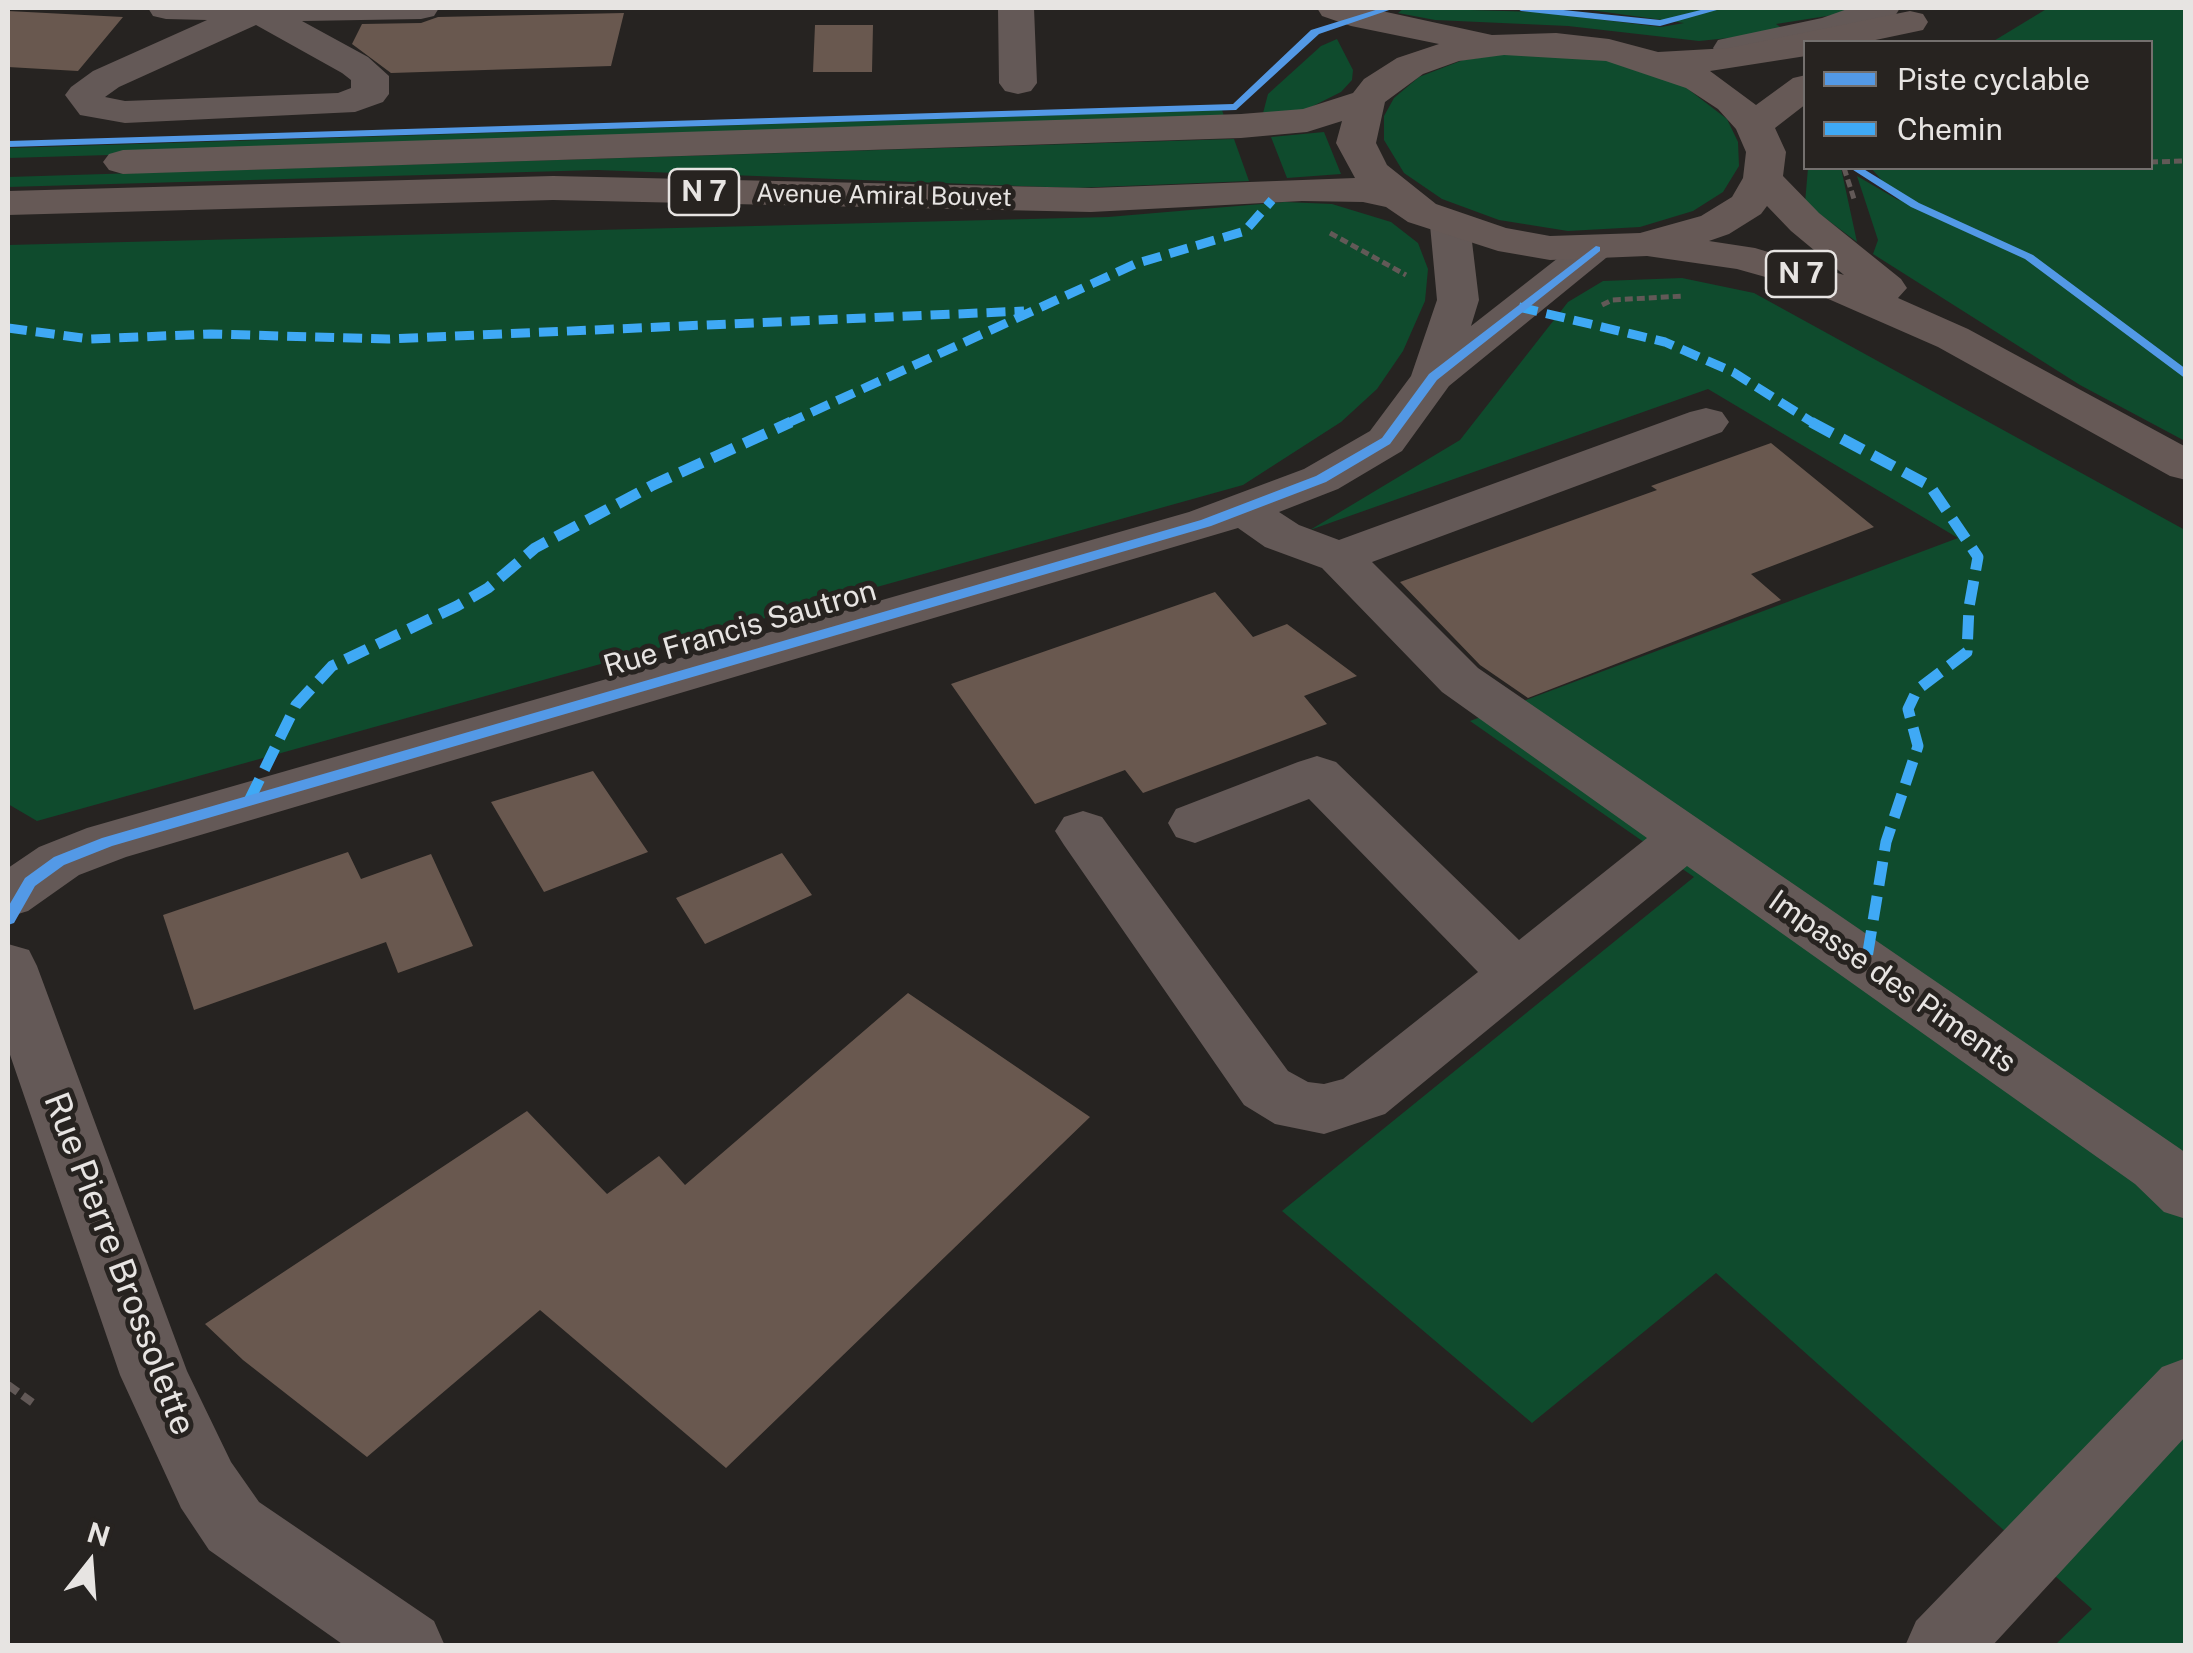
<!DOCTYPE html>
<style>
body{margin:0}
#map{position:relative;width:2193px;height:1653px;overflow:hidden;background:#262321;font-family:"Public Sans",sans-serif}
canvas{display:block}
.frame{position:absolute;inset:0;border:10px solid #e7e4e2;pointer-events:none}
.legend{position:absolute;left:1803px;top:40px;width:350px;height:130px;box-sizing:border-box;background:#272320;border:2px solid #74706e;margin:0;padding:12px 18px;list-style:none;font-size:30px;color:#e7e4e2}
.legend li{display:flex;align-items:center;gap:20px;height:50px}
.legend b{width:50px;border:2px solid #74706e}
.north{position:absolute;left:40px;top:1513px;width:100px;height:100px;-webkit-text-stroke:8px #272320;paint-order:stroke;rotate:17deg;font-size:28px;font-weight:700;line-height:40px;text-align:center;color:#e7e4e2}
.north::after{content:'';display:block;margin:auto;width:35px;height:45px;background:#e7e4e2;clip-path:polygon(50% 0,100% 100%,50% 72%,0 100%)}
</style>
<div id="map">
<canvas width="2193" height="1653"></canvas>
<div class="frame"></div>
<ul class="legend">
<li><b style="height:12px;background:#5399e6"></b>Piste cyclable</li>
<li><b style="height:12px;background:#3fa9f5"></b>Chemin</li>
</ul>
<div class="north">N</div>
</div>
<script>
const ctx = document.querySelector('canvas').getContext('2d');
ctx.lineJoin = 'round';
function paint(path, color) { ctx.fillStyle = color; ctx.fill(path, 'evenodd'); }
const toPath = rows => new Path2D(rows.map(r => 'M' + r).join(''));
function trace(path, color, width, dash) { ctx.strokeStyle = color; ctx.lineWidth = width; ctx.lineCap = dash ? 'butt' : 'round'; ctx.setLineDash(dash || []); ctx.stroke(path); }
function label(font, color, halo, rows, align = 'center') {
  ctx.font = font + ' "Public Sans",sans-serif'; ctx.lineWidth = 10; ctx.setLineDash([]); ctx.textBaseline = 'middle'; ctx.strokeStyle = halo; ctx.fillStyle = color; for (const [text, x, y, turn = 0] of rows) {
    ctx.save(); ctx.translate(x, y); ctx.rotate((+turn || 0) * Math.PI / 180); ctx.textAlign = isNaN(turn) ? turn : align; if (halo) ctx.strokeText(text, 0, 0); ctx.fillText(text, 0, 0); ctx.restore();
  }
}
const green = toPath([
 [1404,8,1538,12,1661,27,1684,23,1576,8,1878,8,1776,24,1788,32,1699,41,1568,26,1435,20,1398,13],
 [2048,8,2185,8,2185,441,2080,385,1873,254,1878,240,1857,176,1900,201,1871,168,2150,168,2150,42,1992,42],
 [1337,39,1353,70,1352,80,1341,92,1303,111,1262,117,1268,94,1321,46],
 [1512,53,1613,60,1684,86,1727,119,1738,142,1739,166,1723,192,1693,211,1640,227,1568,231,1499,220,1442,199,1404,173,1384,140,1384,116,1394,98,1419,77,1463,60],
 [1222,110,1226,122,8,158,8,148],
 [1324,132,1341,174,1287,178,1271,137],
 [1234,139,1249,181,1074,188,597,170,8,187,8,177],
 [1808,168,1841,168,1857,242,1805,203],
 [1285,202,1332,204,1391,222,1418,243,1428,269,1425,301,1403,351,1377,389,1341,422,1243,485,37,821,8,804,8,245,1108,217],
 [1682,278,1754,293,2185,530,2185,1645,2055,1645,2092,1609,1716,1273,1532,1423,1282,1211,1694,877,1470,721,1958,538,1708,389,1310,530,1460,440,1568,302,1603,281]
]);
const building = toPath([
 [8,11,123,17,78,71,8,67],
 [624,13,611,66,391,73,352,44,362,24,421,23,438,17],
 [815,25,873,25,872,72,813,72],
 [1771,443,1874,527,1751,574,1781,600,1528,698,1480,665,1400,582,1657,490,1651,486],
 [1215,592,1253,637,1287,624,1357,676,1304,696,1327,724,1143,793,1125,770,1035,804,951,684],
 [593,771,648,852,544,892,491,802],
 [348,852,361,879,431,854,473,946,398,973,386,942,194,1010,163,915],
 [782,853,812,895,705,944,676,898],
 [908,993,1090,1117,726,1468,540,1310,367,1457,243,1360,205,1324,527,1111,607,1194,659,1156,685,1185]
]);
const pathFar1 = toPath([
 [2150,162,2186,161],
 [1844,168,1854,199],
 [1330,233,1406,275],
 [1602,305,1612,300,1684,296]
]);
const path = toPath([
 [8,1385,33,1403]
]);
const minor = toPath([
 [148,8,439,8,434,16,421,19,302,21,368,57,389,76,389,94,383,102,355,112,125,123,80,115,65,95,71,87,93,71,207,20,166,19,153,16,148,8],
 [256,25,342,73,351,80,351,88,338,93,125,101,105,97,119,87,256,25],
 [998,8,1034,8,1037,83,1031,91,1018,94,1005,91,999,83,998,8],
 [1850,8,1900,8,1895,16,1832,38,1731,59,1718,56,1713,48,1718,40,1822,18,1850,8],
 [1450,213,1464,216,1470,225,1479,300,1471,326,1581,240,1596,237,1611,240,1617,249,1449,386,1402,451,1338,489,1279,512,1299,525,1339,540,1690,412,1706,408,1722,412,1729,422,1722,432,1372,562,1478,668,2179,1148,2186,1153,2186,1219,2164,1212,2135,1184,1687,866,1385,1114,1324,1134,1275,1124,1244,1105,1064,845,1055,831,1064,817,1083,811,1102,817,1288,1071,1308,1082,1324,1084,1343,1079,1478,972,1309,799,1195,843,1176,837,1168,823,1176,809,1298,762,1317,756,1336,762,1519,940,1647,838,1442,692,1322,568,1265,547,1238,528,126,857,79,875,28,911,8,917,8,868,39,847,87,828,1189,512,1304,469,1370,431,1411,376,1437,300,1430,225,1436,216,1450,213],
 [8,944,29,950,37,966,187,1371,231,1462,259,1502,434,1621,445,1646,345,1646,209,1550,181,1508,120,1375,8,1049,8,944],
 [2186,1358,2186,1436,1992,1646,1905,1646,1916,1621,2162,1367,2186,1358]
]);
const major = toPath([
 [1317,8,1368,8,1492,35,1556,33,1609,39,1658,52,1729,48,1910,11,1923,14,1928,22,1923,30,1866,42,1806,42,1806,56,1710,71,1756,105,1793,78,1806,75,1806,104,1775,128,1786,152,1783,176,1819,213,1901,279,1907,288,1898,298,1968,329,2186,447,2186,480,2170,476,1938,347,1801,287,1737,269,1647,256,1550,260,1498,251,1408,222,1386,207,1363,202,1302,201,1091,212,553,200,8,215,8,191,553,176,1091,188,1355,178,1336,143,1342,121,1307,132,1241,138,123,174,109,170,103,162,109,154,123,150,1241,114,1303,109,1353,93,1364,79,1397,58,1439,44,1351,26,1322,16,1317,8],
 [1504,55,1606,61,1686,88,1718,109,1736,129,1746,152,1743,178,1732,197,1701,216,1640,233,1550,236,1506,228,1436,204,1387,165,1376,143,1385,102,1423,74,1459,61,1504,55],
 [1767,206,1791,231,1844,275,1755,248,1709,241,1729,234,1761,214,1767,206]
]);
const quietFar1 = toPath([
 [1519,307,1665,342,1733,372,1815,424],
 [8,328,90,339,211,334,388,339,1024,311],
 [786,424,1135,264,1245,231,1272,200]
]);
const quiet = toPath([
 [1811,422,1930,486,1978,557,1969,607,1967,652,1917,690,1908,709,1918,746,1886,842,1866,964],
 [249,801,296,705,332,666,457,606,488,588,535,548,653,485,791,422]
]);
const cycleway = toPath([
 [1382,8,1395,8,1319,34,1236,110,8,147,8,141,1233,104,1311,30,1382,8],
 [1516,8,1544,8,1660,20,1709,8,1724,8,1660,26,1521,11,1516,8],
 [1850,168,1862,168,1919,203,2033,255,2186,369,2186,379,2025,259,1911,207,1850,168],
 [1596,246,1600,247,1600,251,1437,380,1390,444,1326,482,1211,526,112,846,64,865,35,886,14,923,8,925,8,907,25,878,54,857,102,838,1201,520,1316,476,1382,438,1429,374,1596,246]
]);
const farStreetnames = [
 ["Avenue Amiral Bouvet",884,196,1]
];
const shields = [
 [704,192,70],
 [1801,274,70]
];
const shieldNames = [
 ["N 7",704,192],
 ["N 7",1801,274]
];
const streetNames = [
 ["Rue Francis Sautron",740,629,-16],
 ["Impasse des Piments",1892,982,35]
];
const nearStreetnames = [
 ["Rue Pierre Brossolette",119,1264,69]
];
paint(green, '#0f4b2d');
paint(building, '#69584f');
trace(pathFar1, '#625957', 5, [8, 4]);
trace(path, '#625957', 8, [12, 6]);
paint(minor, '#645957');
paint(major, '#665956');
trace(quietFar1, '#3fa9f5', 9, [19, 9]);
trace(quiet, '#3fa9f5', 11, [24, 11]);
paint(cycleway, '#5399e6');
label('25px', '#e7e4e2', '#272320', farStreetnames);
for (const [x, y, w] of shields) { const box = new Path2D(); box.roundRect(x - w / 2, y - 23, w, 46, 8); ctx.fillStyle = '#272320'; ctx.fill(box); trace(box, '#e7e4e2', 2.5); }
label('bold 28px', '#e7e4e2', null, shieldNames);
label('30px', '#e7e4e2', '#272320', streetNames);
label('35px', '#e7e4e2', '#272320', nearStreetnames);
</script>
